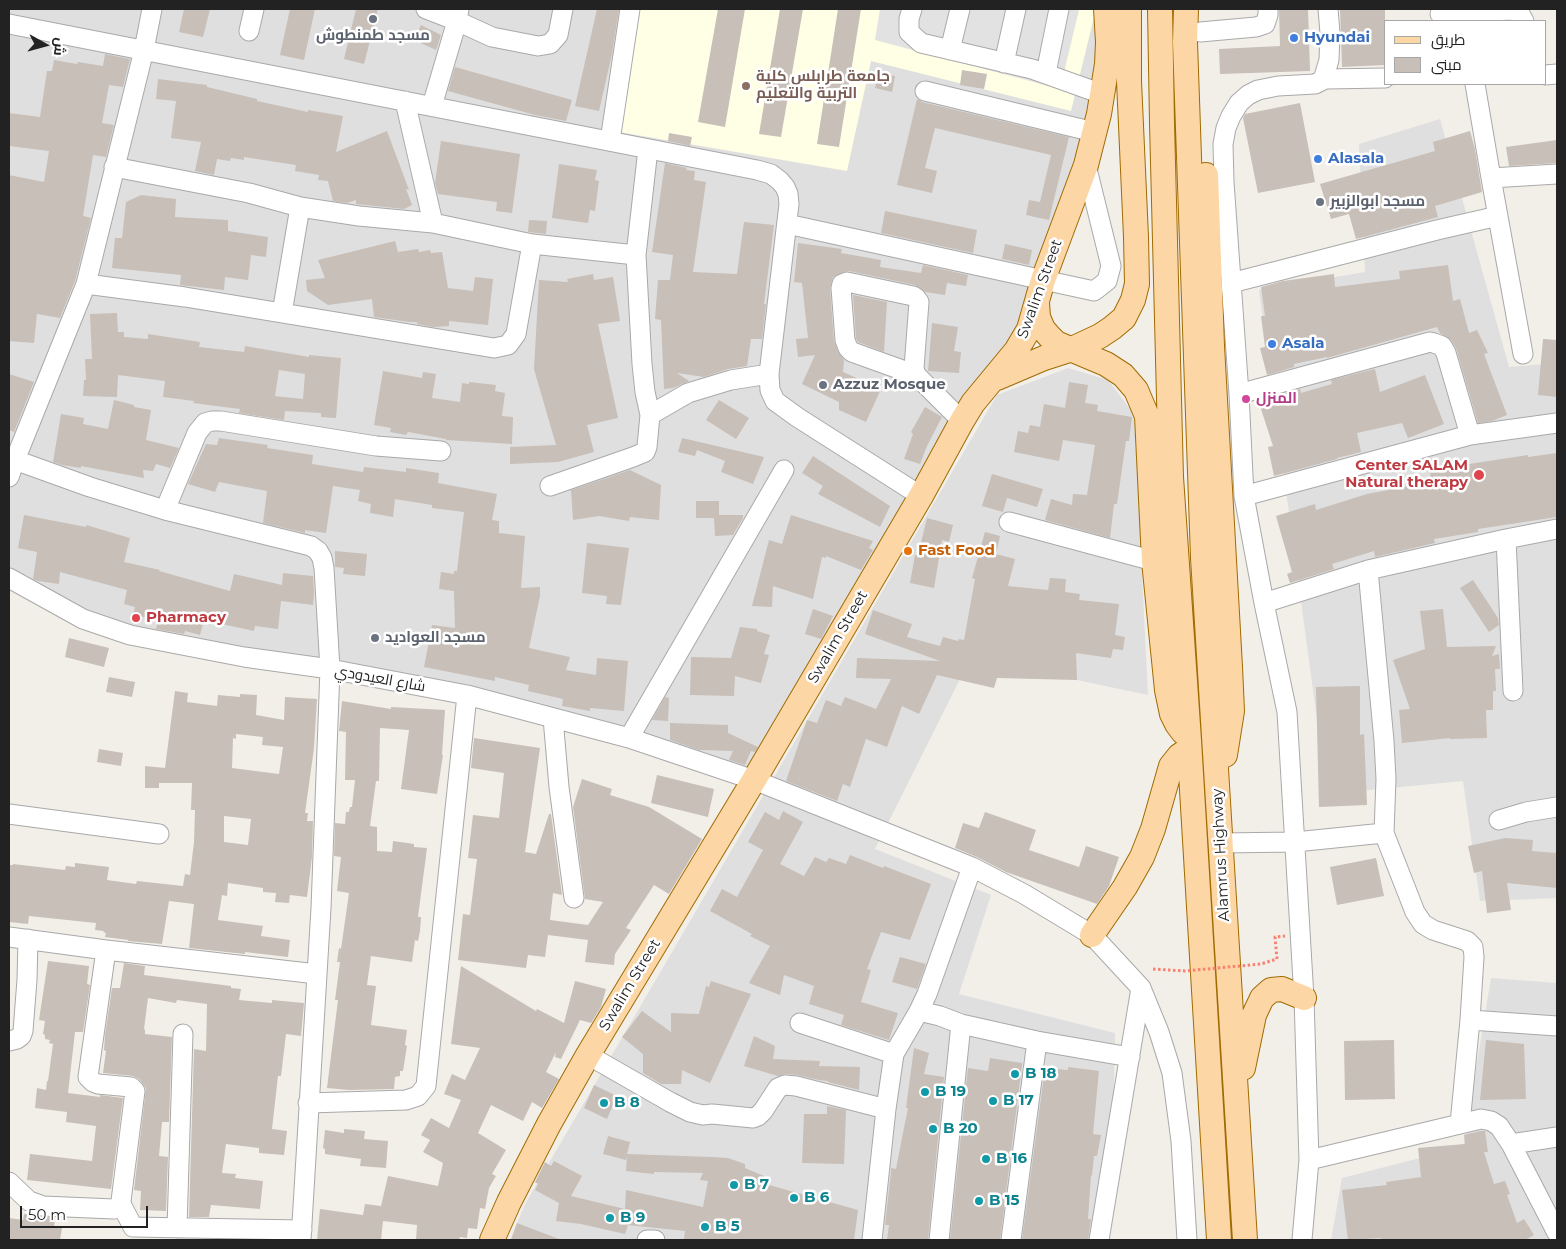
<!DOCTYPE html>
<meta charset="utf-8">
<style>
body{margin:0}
#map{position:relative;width:1566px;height:1249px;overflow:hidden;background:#f2efe9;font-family:Montserrat,Cairo,sans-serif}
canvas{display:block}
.frame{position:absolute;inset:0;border:10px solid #222;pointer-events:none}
.legend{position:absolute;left:1384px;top:20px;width:162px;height:65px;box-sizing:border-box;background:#fff;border:1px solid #a7a7a7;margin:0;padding:6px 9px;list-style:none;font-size:15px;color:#222}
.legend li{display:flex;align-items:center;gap:10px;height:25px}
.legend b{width:25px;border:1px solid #a7a7a7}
.north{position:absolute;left:20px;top:20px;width:50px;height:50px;-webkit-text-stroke:4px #fff;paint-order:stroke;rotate:97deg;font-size:14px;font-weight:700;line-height:20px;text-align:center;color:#222}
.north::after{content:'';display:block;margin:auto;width:18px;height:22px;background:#222;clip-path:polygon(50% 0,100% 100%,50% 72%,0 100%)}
.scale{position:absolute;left:20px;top:1206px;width:128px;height:22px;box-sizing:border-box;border:2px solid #222;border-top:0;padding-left:6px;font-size:15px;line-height:18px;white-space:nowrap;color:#222;-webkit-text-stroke:4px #fff;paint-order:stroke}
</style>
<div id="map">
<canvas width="1566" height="1249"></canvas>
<div class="frame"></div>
<ul class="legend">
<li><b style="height:6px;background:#fcd6a4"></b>طريق</li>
<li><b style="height:14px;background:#c7bfb8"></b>مبنى</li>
</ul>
<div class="north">ش</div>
<div class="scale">50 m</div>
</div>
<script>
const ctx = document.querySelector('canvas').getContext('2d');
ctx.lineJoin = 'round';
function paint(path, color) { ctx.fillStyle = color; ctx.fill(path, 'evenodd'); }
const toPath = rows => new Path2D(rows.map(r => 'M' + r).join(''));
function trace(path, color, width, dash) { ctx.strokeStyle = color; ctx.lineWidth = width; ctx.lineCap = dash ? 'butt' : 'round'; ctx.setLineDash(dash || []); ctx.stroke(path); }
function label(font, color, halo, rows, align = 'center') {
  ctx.font = font + ' Montserrat,Cairo,sans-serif'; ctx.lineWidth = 5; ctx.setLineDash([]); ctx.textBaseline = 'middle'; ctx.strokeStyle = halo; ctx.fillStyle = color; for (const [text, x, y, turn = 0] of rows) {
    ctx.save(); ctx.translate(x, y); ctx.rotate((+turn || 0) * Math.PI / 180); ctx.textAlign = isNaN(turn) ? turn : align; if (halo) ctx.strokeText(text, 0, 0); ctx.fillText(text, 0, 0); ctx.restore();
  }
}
const residential = toPath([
 [9,9,1097,9,1107,64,1025,327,752,777,629,738,131,633,9,577],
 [1440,119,1509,367,1557,363,1557,898,1480,901,1463,781,1327,794,1259,290,1365,272,1359,144],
 [1068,368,1108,380,1134,414,1148,695,1077,680,967,665,875,849,991,895,959,994,1115,1033,1113,1126,1097,1188,1100,1198,1101,1236,1109,1240,510,1240,525,1204,997,395],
 [1491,978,1557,983,1557,1240,1331,1240,1342,1178,1463,1147]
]);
const education = toPath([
 [640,9,1096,9,1071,111,871,61,847,171,619,132]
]);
const parking = toPath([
 [880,9,1078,9,1079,10,1060,89,875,40]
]);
const building = toPath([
 [184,9,210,9,203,37,179,32],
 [290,9,315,9,304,60,280,55],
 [356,9,378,9,364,64,344,59],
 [597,9,619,9,612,54,599,111,575,106],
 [718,9,745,9,725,127,698,122],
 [780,9,803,9,781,137,759,134],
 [838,9,861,9,839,147,817,144],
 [1279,9,1308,9,1310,71,1220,74,1219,49,1280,46],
 [1340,9,1385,9,1385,65,1342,67],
 [421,25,441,35,436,50,414,40],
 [105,54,130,59,123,87,109,85,102,123,114,125,106,157,93,155,83,216,91,218,75,281,60,318,37,314,34,343,9,341,9,175,44,182,49,151,9,146,9,113,40,117,47,71,52,71,54,60,77,64,78,62,103,66],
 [455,67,572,100,566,121,535,115,448,91],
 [962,70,987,74,984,89,960,85],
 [879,72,895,76,892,92,875,88],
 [158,79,207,85,207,87,257,99,257,101,308,112,308,110,343,116,336,152,387,131,409,190,406,189,412,205,404,209,356,204,356,200,347,203,333,201,328,181,318,180,319,175,295,171,296,165,244,157,244,160,231,158,230,161,217,159,214,175,195,171,201,142,171,138,176,101,156,99],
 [917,99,922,102,1069,137,1049,220,1026,215,1029,200,1040,202,1051,155,935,128,925,168,937,171,932,193,897,185],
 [1300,103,1315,182,1258,193,1243,118,1245,114],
 [1470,131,1475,149,1482,192,1435,206,1438,217,1356,239,1349,214,1331,219,1320,184,1435,151,1433,142],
 [669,133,692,137,690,146,668,141],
 [1557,140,1557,163,1509,166,1506,147],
 [441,141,520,154,512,213,496,211,497,202,438,194,435,183],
 [665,163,687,168,686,170,695,171,694,180,706,182,693,272,737,274,744,222,774,225,764,304,766,304,762,339,751,339,747,366,728,369,704,377,677,373,689,381,673,388,664,389,661,320,655,319,658,280,670,280,673,255,652,252],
 [559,164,597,170,595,180,599,181,595,211,590,210,588,223,552,218],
 [141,195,176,199,175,217,228,220,228,231,268,237,266,257,251,255,248,280,225,277,224,290,180,285,181,275,112,268,115,238,122,238,126,202],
 [885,211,977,230,973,253,881,233],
 [529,220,547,221,546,234,528,232],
 [395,241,398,252,418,249,419,252,430,250,431,253,442,252,448,288,473,291,475,277,493,279,488,325,449,321,449,326,433,327,417,324,417,322,409,322,374,317,372,299,328,305,307,291,306,280,325,278,318,260],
 [798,243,842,249,841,253,881,260,880,267,921,273,923,265,968,275,966,286,947,283,945,295,925,292,915,285,849,271,843,272,833,277,830,289,834,341,838,352,844,360,843,372,881,389,866,422,839,410,839,402,802,384,815,355,798,357,796,339,808,338,802,283,794,282],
 [1005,244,1032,250,1029,265,1002,259],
 [1448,265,1453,301,1460,299,1469,333,1477,330,1488,353,1484,354,1507,415,1492,421,1478,423,1456,348,1451,340,1440,333,1437,327,1327,358,1327,357,1294,364,1294,367,1267,375,1260,348,1265,347,1261,316,1265,316,1261,287,1283,281,1334,274,1335,287,1400,279,1399,271],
 [593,274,594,280,613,277,620,321,598,324,618,418,587,425,594,452,558,462,510,464,510,447,556,445,534,369,539,280,568,282,567,279],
 [853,295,887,302,884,352,858,342,856,338],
 [117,313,118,332,124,332,124,337,148,339,148,334,200,342,199,347,244,352,245,346,309,357,309,355,341,358,336,418,321,417,321,413,285,411,284,420,239,413,240,409,193,403,194,401,163,397,165,381,118,375,117,397,83,396,84,380,86,380,85,359,92,359,90,314],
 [279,370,305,374,303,399,275,396],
 [932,323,958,327,954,351,961,352,959,373,928,371],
 [1543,339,1557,340,1557,397,1538,395],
 [1375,369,1380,392,1425,375,1444,424,1408,438,1402,423,1357,433,1361,452,1337,458,1337,459,1274,476,1268,447,1273,446,1260,406,1274,402,1273,397,1300,389,1301,393,1332,384,1331,380],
 [383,371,422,378,423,372,436,374,432,398,460,402,462,383,469,384,469,382,496,385,495,391,505,393,502,416,513,417,512,444,446,440,446,439,408,432,406,435,390,432,391,428,374,425],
 [9,374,34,382,14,432,9,430],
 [1069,382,1088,385,1085,403,1098,405,1097,411,1132,417,1129,441,1126,441,1117,504,1114,504,1110,538,1045,520,1051,499,1072,505,1073,494,1087,495,1095,445,1063,440,1059,461,1014,452,1018,431,1028,433,1030,425,1040,427,1044,404,1065,408],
 [114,400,134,405,134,407,151,410,146,440,179,448,170,468,156,464,153,471,143,470,144,478,81,466,81,468,62,465,53,462,61,414,84,418,83,424,108,429],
 [719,400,749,418,736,439,706,420],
 [925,407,942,417,927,446,920,464,904,459,913,434,911,432],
 [219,438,268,445,267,448,313,455,312,464,363,472,364,467,406,472,406,468,439,473,438,483,497,494,492,520,499,521,499,533,525,536,521,588,540,587,540,596,529,648,570,657,566,670,596,675,597,658,628,661,624,711,590,708,590,711,562,706,563,699,528,691,529,685,495,677,495,681,424,667,432,625,455,628,454,591,439,589,441,572,454,574,454,571,457,571,464,512,432,508,432,505,395,499,393,517,370,513,371,504,358,501,360,490,333,486,326,533,305,530,305,533,263,523,267,491,219,482,215,492,188,484,206,444,217,445],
 [682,438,764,457,753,484,721,472,725,461,697,450,695,456,678,452],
 [1557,453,1557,517,1478,529,1478,532,1434,539,1435,543,1375,557,1374,551,1332,564,1334,569,1290,583,1287,574,1292,572,1276,516,1315,504,1316,510,1367,494,1431,482,1430,470,1528,455,1528,457],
 [813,456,890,506,880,527,818,494,823,486,802,473],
 [630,470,661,485,659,520,630,517,629,521,599,516,573,520,571,490],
 [992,474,1043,489,1037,507,1007,498,1003,512,982,506],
 [696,501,719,501,719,515,743,515,743,518,733,535,715,536,714,518,696,518],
 [24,515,86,527,86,525,130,538,124,562,160,570,159,571,230,591,234,574,282,585,283,573,313,576,314,594,313,605,281,601,278,629,255,626,254,631,204,620,200,635,185,631,184,634,156,629,158,620,133,615,135,607,124,604,127,590,60,572,59,584,38,581,33,579,37,552,18,548],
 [791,515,873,541,869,548,873,550,861,570,826,556,826,558,822,557,813,599,773,586,772,607,752,606,769,540,782,544],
 [927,518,953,525,949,542,942,540,934,588,910,583,915,555,918,555],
 [985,532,1000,536,996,554,1015,559,1008,586,1048,590,1050,578,1066,579,1065,592,1080,594,1079,600,1119,604,1115,635,1125,637,1123,650,1113,649,1111,658,1076,653,1077,680,997,678,994,688,937,675,919,714,902,706,887,747,866,739,850,787,843,784,837,801,786,781,807,720,817,723,826,700,841,706,845,697,876,709,891,679,856,678,857,658,940,661,865,634,873,610,912,624,907,637,940,646,943,637,958,641,959,639,964,640,975,579,972,578],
 [587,543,629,548,621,605,606,604,607,596,582,593],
 [335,551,367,554,365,576,343,574,344,568,335,567],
 [1473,580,1498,618,1499,625,1489,632,1460,588],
 [813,609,833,616,821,639,805,634],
 [1443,609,1447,647,1496,646,1492,656,1499,654,1500,669,1495,669,1496,691,1493,691,1493,710,1486,710,1487,738,1450,739,1450,738,1402,743,1399,710,1410,709,1393,660,1425,649,1420,611],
 [740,627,757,629,757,631,770,635,764,654,769,655,761,683,735,676,734,696,690,695,691,657,731,658],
 [69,638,109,648,104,667,65,657],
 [109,677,135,682,132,697,106,692],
 [1360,686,1360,735,1364,734,1367,805,1319,807,1316,687],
 [175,691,188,693,187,702,217,706,218,695,240,697,240,694,257,695,256,715,284,720,285,697,317,699,314,748,305,813,308,813,307,821,313,821,312,857,307,897,290,895,289,903,275,902,276,893,263,892,263,888,228,883,227,896,222,895,218,920,263,926,261,936,290,940,288,957,245,952,245,954,189,948,194,904,169,901,162,944,128,941,128,940,105,937,106,933,103,932,104,931,95,930,96,923,29,916,28,924,9,922,9,865,13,865,13,864,65,870,66,866,75,867,75,863,109,867,107,880,136,884,137,881,183,886,185,874,190,875,194,842,195,810,191,810,192,783,159,783,159,788,145,788,145,766,165,768],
 [236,734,263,737,262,745,283,747,279,774,232,768,233,738,236,739],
 [224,816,251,819,248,845,224,842],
 [665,697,669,698,668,721,652,720],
 [342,701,391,709,391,707,445,710,442,755,443,755,437,794,401,789,409,730,380,728,379,781,376,781,370,826,377,827,377,851,392,852,393,841,414,844,414,847,427,848,418,917,421,917,420,931,418,941,415,940,412,962,371,956,367,985,376,986,371,1025,407,1030,405,1045,407,1046,403,1071,400,1071,400,1076,395,1077,394,1089,349,1090,327,1088,338,1000,335,1000,340,962,337,962,339,948,341,949,349,893,337,891,341,857,334,856,335,823,345,824,346,812,349,812,350,807,352,807,355,780,345,780,346,732,339,731],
 [670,723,728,725,728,733,758,747,755,752,751,751,745,765,729,760,733,751,699,750,670,740],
 [474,738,540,748,525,852,536,854,549,814,551,814,562,895,553,893,550,920,588,925,603,902,585,899,573,807,582,779,612,789,610,795,649,807,702,839,669,894,654,885,626,928,631,930,615,954,614,965,585,962,588,940,548,935,545,957,528,955,526,968,458,960,463,914,470,915,477,859,468,858,473,815,499,818,504,773,471,768],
 [99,749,123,753,121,766,97,762],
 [657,775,714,789,708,817,651,803],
 [783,811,803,822,780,864,804,876,815,857,826,862,829,858,846,864,850,855,883,868,884,866,931,884,910,940,881,932,867,969,871,970,861,1002,898,1013,889,1040,841,1025,844,1015,809,1004,814,986,784,975,780,995,749,983,770,946,750,936,752,934,710,911,722,889,737,897,763,850,748,842,765,812,779,820],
 [985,812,1036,830,1029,850,1079,867,1086,846,1119,857,1109,886,1097,904,1006,872,977,857,955,848,963,823,979,828],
 [1505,838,1533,840,1532,851,1557,853,1557,888,1507,883,1511,910,1487,913,1482,871,1474,873,1468,846],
 [1376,858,1384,896,1337,905,1330,867],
 [900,957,926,964,917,989,892,982],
 [48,961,89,966,87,984,90,985,83,1032,75,1032,68,1093,100,1097,100,1095,123,1098,111,1189,27,1180,30,1154,92,1161,96,1126,66,1122,67,1112,35,1108,37,1088,46,1090,47,1081,48,1081,53,1044,49,1043,50,1040,45,1039,45,1035,43,1034,45,1021,39,1020],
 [124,963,145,966,144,975,231,986,231,988,241,989,239,1000,272,1003,272,1000,304,1003,301,1036,286,1034,281,1076,278,1076,272,1129,287,1131,284,1155,259,1153,259,1148,226,1144,222,1173,236,1174,235,1178,263,1181,260,1209,211,1205,209,1217,189,1217,194,1049,206,1051,207,1004,177,1000,176,1003,148,998,144,1029,145,1030,145,1034,172,1037,169,1122,162,1122,159,1156,168,1157,166,1211,140,1210,141,1191,134,1190,146,1088,139,1079,133,1076,103,1073,106,1051,104,1050,105,1035,112,988,120,988],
 [461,966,536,1011,537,1009,564,1023,575,981,606,989,601,1007,591,1023,580,1020,561,1059,555,1057,556,1052,546,1072,559,1079,542,1108,532,1102,523,1121,491,1105,478,1133,506,1150,492,1174,496,1176,489,1188,485,1209,480,1208,477,1229,468,1228,467,1238,460,1237,459,1240,416,1240,417,1225,383,1221,381,1240,317,1240,320,1209,363,1215,365,1204,381,1206,388,1176,438,1186,443,1163,423,1152,430,1140,421,1135,431,1118,449,1128,461,1100,444,1094,452,1074,465,1080,480,1048,451,1044],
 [711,981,751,994,710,1083,682,1070,681,1084,661,1084,643,1073,643,1054,622,1037,642,1011,671,1032,671,1013,699,1014,706,986,709,987],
 [754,1036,775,1046,773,1059,820,1061,819,1066,860,1067,859,1090,828,1082,828,1081,819,1080,797,1075,786,1074,778,1076,744,1066],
 [1394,1040,1395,1099,1345,1100,1344,1041],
 [1486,1040,1524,1044,1526,1099,1480,1100],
 [914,1048,929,1053,924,1074,944,1077,928,1240,887,1240,889,1225,885,1225,891,1172,891,1168,896,1169,902,1138,908,1108,906,1108],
 [990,1058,1022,1063,1022,1065,1000,1240,950,1240,968,1068,988,1071],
 [1068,1067,1099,1071,1093,1134,1101,1135,1097,1156,1094,1156,1092,1176,1091,1175,1088,1219,1091,1219,1088,1240,1022,1240,1045,1068,1068,1070],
 [594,1085,617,1096,607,1119,584,1108],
 [827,1106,846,1110,844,1164,802,1163,804,1114,827,1114],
 [344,1129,365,1131,364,1139,388,1141,386,1168,360,1166,361,1159,325,1154,325,1149,323,1148,325,1130,344,1133],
 [1481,1131,1485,1131,1488,1152,1484,1152,1494,1184,1505,1181,1510,1194,1507,1195,1517,1223,1524,1219,1534,1235,1525,1240,1381,1240,1381,1238,1348,1240,1342,1190,1387,1185,1386,1182,1421,1177,1418,1148,1465,1144,1464,1135],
 [608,1136,630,1142,627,1154,712,1157,728,1158,745,1164,745,1168,764,1176,762,1183,858,1210,854,1240,692,1240,684,1239,685,1231,628,1225,625,1234,581,1224,556,1221,559,1203,535,1190,538,1184,535,1182,545,1162,551,1166,554,1161,582,1176,571,1196,625,1209,626,1190,703,1207,708,1181,700,1180,703,1173,654,1172,654,1174,626,1171,627,1155,626,1160,603,1154],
 [24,1214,55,1218,54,1227,62,1228,60,1240,9,1240,9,1218,23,1220],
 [517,1223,559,1239,559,1240,511,1240]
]);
const path = toPath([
 [1277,959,1275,937,1285,936]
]);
const minor = toPath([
 [152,9,144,50,86,284,185,297,494,348,508,345,516,334,532,244],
 [426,9,457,21,492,37,538,46,550,44,558,35,563,9],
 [912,9,909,19,909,32,921,43,1032,69,1102,94],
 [1440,14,1511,10,1519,12,1524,21],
 [9,24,757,170,771,174,780,181,785,187,788,194,789,204,769,374,770,390,775,401,797,417,921,496],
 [249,31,254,9],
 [1200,32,1256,27,1265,24,1268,15,1268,9],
 [950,50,960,9],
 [1004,63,1016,9],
 [1046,73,1059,9],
 [1545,75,1557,74],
 [1325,79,1385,78],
 [1475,84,1491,178,1557,174],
 [925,91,1094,132],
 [405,101,433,223],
 [432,106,457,21,459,9],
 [610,141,630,9],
 [648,149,636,255,642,364,645,392,650,415,688,393,731,380,769,374],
 [114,167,249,193,300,207,359,216,433,223,532,244,636,255],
 [1491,178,1523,354],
 [787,224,1094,291,1107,281,1111,266,1086,165],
 [1231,283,1437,230,1498,216],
 [282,313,300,207],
 [916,375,852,352,848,348,845,340,841,288,842,284,847,282,913,296,916,298,919,302,914,368,916,375,962,421],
 [1239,394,1430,342,1434,343,1442,346,1446,353,1470,435],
 [15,460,86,284],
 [9,477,15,460,90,487,165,510,311,546,318,551,322,558,324,568,330,669,321,908,301,1240],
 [550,486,633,457,645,452,647,447,650,415],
 [1244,496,1470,435,1557,423],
 [165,510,197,433,205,423,212,421,221,421,376,446,441,451],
 [1009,522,1154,561],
 [1506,539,1513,691],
 [1368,570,1384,741,1386,779,1384,833,1415,912,1423,924,1433,930,1467,941,1473,947,1474,957,1470,1020],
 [9,578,83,619,130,635,244,657,330,669,467,695,629,738,754,780,972,867,1024,894,1092,935,1141,988,1159,1032,1172,1073,1181,1141,1187,1240],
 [1264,603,1368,570,1506,539,1557,529],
 [553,718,559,787,574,898],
 [629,738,784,470],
 [9,814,159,834],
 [1499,820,1526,812,1557,807],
 [1220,843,1295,842,1384,833],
 [9,937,106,950,317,974],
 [106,950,88,1077,93,1082,98,1084,131,1087,135,1091,121,1201,122,1206],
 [919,1011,940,1016,961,1024,1037,1041,1130,1057],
 [800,1023,894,1054],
 [9,1041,17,1039,21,1036,23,1031,27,980,28,939],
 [588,1055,670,1102,690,1112,703,1115,712,1114,753,1118,758,1116,763,1111,778,1088,785,1085,796,1086,886,1109],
 [308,1103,406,1100,418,1096,426,1086,467,695],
 [1460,1124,1470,1020,1557,1026],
 [1511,1144,1557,1137],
 [1309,1160,1481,1119,1491,1121,1499,1126,1511,1144,1557,1233],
 [9,1182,29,1201,43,1206,114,1209,122,1206,133,1227,302,1230],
 [177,1228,183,1034],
 [647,1240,655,1240],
 [872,1240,886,1109,894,1054,919,1011,927,994,972,867],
 [939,1240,961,1024],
 [1011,1240,1037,1041],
 [1099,1240,1141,988],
 [1302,1240,1309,1160,1304,998,1287,712,1264,603,1244,496,1239,394,1224,182,1223,144,1226,128,1231,116,1239,103,1248,95,1258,90,1278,86,1315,84,1323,80,1329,60,1330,33,1328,9]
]);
const major = toPath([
 [1160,9,1162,123,1171,477,1189,740,1219,1240],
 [1186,9,1185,42,1203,558,1245,1240],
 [1206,175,1212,346,1230,667,1232,711,1225,755],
 [1037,303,1038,317,1043,329,1049,336,1056,343,1106,364,1123,375,1136,390,1147,416,1154,561,1167,690,1172,714,1177,724,1183,732],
 [997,378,1044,358,1072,349,1100,336,1112,328,1124,318,1133,300,1137,284,1136,237,1129,81,1129,9],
 [1092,935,1125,887,1142,857,1153,829,1171,766,1179,756,1189,749],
 [1243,1068,1254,1015,1262,998,1271,990,1282,989,1304,998],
 [492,1240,509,1202,549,1124,588,1055,754,780,921,496,962,421,973,403,1016,351,1029,329,1043,280,1086,165,1099,114,1107,64,1108,42,1106,9]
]);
const pathBridge = toPath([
 [1153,969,1185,971,1261,964,1277,959]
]);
const markers = [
 [373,19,5,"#6b7280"],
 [1294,38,5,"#3f7fe0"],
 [746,86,5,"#8d6e63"],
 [1318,159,5,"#3f7fe0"],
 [1320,202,5,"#6b7280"],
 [1272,344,5,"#3f7fe0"],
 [823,385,5,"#6b7280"],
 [1246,399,5,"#d1479c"],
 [1479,475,6,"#e0444e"],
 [908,551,5,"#e8710a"],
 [136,618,5,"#e0444e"],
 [375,638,5,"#6b7280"],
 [1015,1074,5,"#0f9aa8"],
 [925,1092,5,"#0f9aa8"],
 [993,1101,5,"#0f9aa8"],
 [604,1103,5,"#0f9aa8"],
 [933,1129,5,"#0f9aa8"],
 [986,1159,5,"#0f9aa8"],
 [734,1185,5,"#0f9aa8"],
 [794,1198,5,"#0f9aa8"],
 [979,1201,5,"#0f9aa8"],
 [610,1218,5,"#0f9aa8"],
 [705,1227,5,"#0f9aa8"]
];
const worshipNames = [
 ["مسجد طمنطوش",373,36,"center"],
 ["مسجد ابوالزبير",1330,202],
 ["Azzuz Mosque",833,385],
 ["مسجد العواديد",385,638]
];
const shopNames = [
 ["Hyundai",1304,38],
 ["Alasala",1328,159],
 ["Asala",1282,344]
];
const educationNames = [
 ["جامعة طرابلس كلية",756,77],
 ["التربية والتعليم",756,94]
];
const streetNames = [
 ["Swalim Street",1040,289,-70],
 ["Swalim Street",838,637,-60],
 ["شارع العيدودي",380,679,10],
 ["Alamrus Highway",1221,855,-93],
 ["Swalim Street",630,985,-59]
];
const hotelNames = [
 ["المنزل",1256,399]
];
const healthNames = [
 ["Center SALAM",1468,466],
 ["Natural therapy",1468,483],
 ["Pharmacy",146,618,"left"]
];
const foodNames = [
 ["Fast Food",918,551]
];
const cultureNames = [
 ["B 18",1025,1074],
 ["B 19",935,1092],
 ["B 17",1003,1101],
 ["B 8",614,1103],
 ["B 20",943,1129],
 ["B 16",996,1159],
 ["B 7",744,1185],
 ["B 6",804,1198],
 ["B 15",989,1201],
 ["B 9",620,1218],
 ["B 5",715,1227]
];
paint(residential, '#e0dfdf');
paint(education, '#ffffe5');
paint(parking, '#e2e2e2');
paint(building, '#c7bfb8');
trace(minor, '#a9a9a9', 21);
trace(major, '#a06b00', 26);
trace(path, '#fa8072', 3, [2.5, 2.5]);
trace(minor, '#fff', 19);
trace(major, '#fcd6a4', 24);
trace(pathBridge, '#fa8072', 3, [2.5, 2.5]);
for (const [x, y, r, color] of markers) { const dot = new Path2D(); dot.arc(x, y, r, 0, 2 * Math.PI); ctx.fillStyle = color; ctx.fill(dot); trace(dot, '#fff', 2); }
label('bold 15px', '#5b616d', '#fff', worshipNames, 'left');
label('bold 15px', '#366cbe', '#fff', shopNames, 'left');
label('bold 15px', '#785e54', '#fff', educationNames, 'left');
label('15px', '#222', '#fff', streetNames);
label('bold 15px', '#b23c85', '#fff', hotelNames, 'left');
label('bold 15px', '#be3a42', '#fff', healthNames, 'right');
label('bold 15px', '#c56008', '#fff', foodNames, 'left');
label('bold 15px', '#0d838f', '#fff', cultureNames, 'left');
</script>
